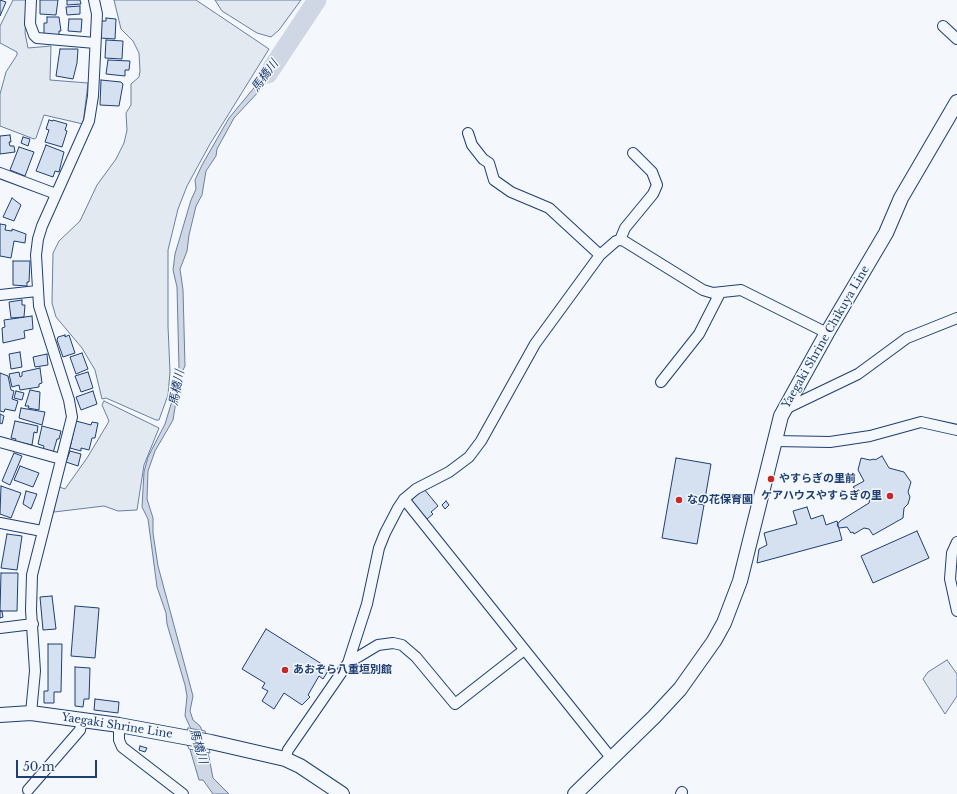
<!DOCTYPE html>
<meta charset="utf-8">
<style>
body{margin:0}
#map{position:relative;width:957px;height:794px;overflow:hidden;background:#f4f7fb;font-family:"Libre Baskerville",serif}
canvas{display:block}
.scale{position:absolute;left:16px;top:760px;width:81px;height:18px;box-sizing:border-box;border:2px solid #1d3f73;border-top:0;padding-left:5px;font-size:12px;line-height:14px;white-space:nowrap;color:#1d3f73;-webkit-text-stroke:3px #f4f7fb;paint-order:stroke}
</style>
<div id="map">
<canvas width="957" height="794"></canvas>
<div class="scale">50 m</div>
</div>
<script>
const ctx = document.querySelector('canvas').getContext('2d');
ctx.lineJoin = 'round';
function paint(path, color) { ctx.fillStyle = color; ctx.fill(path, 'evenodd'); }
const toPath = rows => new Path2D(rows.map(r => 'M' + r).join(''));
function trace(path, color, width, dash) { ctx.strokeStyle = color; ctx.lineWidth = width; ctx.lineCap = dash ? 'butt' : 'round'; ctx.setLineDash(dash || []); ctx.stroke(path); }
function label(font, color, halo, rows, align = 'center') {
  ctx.font = font + ' "Libre Baskerville","Noto Sans JP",serif'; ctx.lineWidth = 3; ctx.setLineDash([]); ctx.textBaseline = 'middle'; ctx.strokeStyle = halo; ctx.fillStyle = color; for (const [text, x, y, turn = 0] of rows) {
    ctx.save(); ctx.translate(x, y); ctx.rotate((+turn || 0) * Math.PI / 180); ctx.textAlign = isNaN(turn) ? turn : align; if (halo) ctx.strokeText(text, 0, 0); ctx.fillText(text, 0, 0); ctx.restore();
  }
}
const green = toPath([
 [13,0,27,0,25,33,28,48,51,46,50,80,88,83,83,124,44,115,36,138,34,139,0,126,0,94,6,72,17,55,17,52,0,43,0,26,13,0],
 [114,0,196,0,269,49,210,144,187,186,178,209,168,250,168,326,170,372,168,395,159,420,156,420,106,398,102,399,95,370,82,348,56,317,52,303,53,253,59,241,80,221,97,185,116,159,124,143,127,130,126,113,131,105,131,84,139,77,140,71,139,53,133,41,121,29,114,0],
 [215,0,301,0,279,30,271,37,257,33,222,11,215,0],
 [104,401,159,428,144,465,137,510,118,511,104,506,54,512,57,486,65,489,87,458,108,423,109,421,102,405,104,401],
 [947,660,957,674,957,696,945,714,923,679,928,672,947,660]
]);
const water = toPath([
 [281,52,284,54,262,88,234,118,217,149,216,156,206,171,202,195,196,206,189,235,187,251,180,269,183,290,185,366,180,376,173,420,155,451,148,471,147,499,153,518,153,533,158,566,193,696,190,711,193,720,200,726,206,738,191,729,185,716,187,696,185,685,167,624,166,613,157,587,148,519,142,507,144,472,148,457,165,424,172,401,174,377,179,368,177,287,173,270,175,254,191,200,196,189,195,180,202,165,229,118,263,77,281,52],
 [187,739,206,742,213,778,229,794,213,794,203,780,199,780,187,739]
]);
const pier = toPath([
 [188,728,205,731,210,753,189,749,185,739,188,728]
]);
const river = toPath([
 [268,74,317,0]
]);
const building = toPath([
 [0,0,6,2,0,16,0,0],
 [40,0,58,0,56,15,40,14,40,0],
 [67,0,80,0,81,4,67,5,67,0],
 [80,6,80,14,67,15,66,7,80,6],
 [47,17,59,17,61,31,59,31,59,36,44,36,44,23,47,23,47,17],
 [106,18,116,19,115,39,100,38,101,21,106,21,106,18],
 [69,19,82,19,81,32,68,31,69,19],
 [106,40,123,41,122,59,105,58,106,40],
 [60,49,78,49,77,63,73,79,56,76,60,49],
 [108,60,130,61,129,70,125,70,125,76,106,74,108,60],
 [101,80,121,82,123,84,119,106,100,105,101,80],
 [49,120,53,121,53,120,67,124,65,130,67,131,62,147,45,142,49,130,46,129,49,120],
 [10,135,11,142,9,142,10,146,14,146,15,152,0,154,0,136,10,135],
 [23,137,30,139,28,146,21,143,23,137],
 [46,145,64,152,59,172,55,171,53,177,36,171,46,145],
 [19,147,34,152,25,176,10,170,19,147],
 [12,198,21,205,14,221,3,217,12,198],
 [0,224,6,225,5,230,12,231,12,229,26,234,25,243,14,241,11,258,0,256,0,224],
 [13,261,30,261,29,282,27,282,27,286,13,285,13,261],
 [22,300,22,305,25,305,24,317,11,318,9,302,22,300],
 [32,316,33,329,24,331,25,338,3,343,2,328,5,327,4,320,32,316],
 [65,335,65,337,69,335,75,353,63,357,57,340,58,337,65,335],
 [20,352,22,367,11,369,9,354,20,352],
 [82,353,88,369,76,374,70,357,82,353],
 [47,354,48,365,35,367,33,357,47,354],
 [40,368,42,383,39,384,39,387,20,390,19,385,12,387,9,374,19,372,20,377,22,376,22,372,40,368],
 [88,372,93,388,81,392,75,376,88,372],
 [0,373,8,376,11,390,14,391,12,399,18,401,15,411,5,409,4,412,0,411,0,373],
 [30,390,40,392,39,410,28,408,29,406,25,406,30,390],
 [16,391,24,393,22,400,14,398,16,391],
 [93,391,97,404,81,410,76,397,93,391],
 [21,408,45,412,42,425,19,418,21,408],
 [0,414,4,416,2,424,0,423,0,414],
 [15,421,38,426,37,433,34,432,32,445,15,441,16,439,11,438,15,421],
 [76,421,91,425,92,422,98,423,95,438,92,438,89,450,81,448,81,451,70,448,76,421],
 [42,426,61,431,59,439,57,439,53,453,43,451,44,446,38,444,42,426],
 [70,451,81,454,78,466,66,462,70,451],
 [14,453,22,456,10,485,2,481,14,453],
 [882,456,889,468,904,472,911,482,908,492,910,497,908,504,904,508,903,518,873,535,869,529,864,528,854,534,853,532,851,533,847,527,839,528,837,525,840,521,869,503,871,495,860,493,853,487,864,481,858,470,861,458,870,460,874,459,875,460,882,456],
 [676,458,711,464,705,499,689,496,688,502,704,505,697,544,662,538,676,458],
 [20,466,39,473,33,487,14,480,20,466],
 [1,486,21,493,11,518,0,514,1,486],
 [424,489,438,506,431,512,433,514,427,519,410,501,424,489],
 [26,491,37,494,31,509,23,504,26,491],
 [446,501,449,505,445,509,442,505,446,501],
 [807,507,811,519,823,515,826,525,837,521,842,540,757,563,759,549,767,545,764,533,797,524,793,511,807,507],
 [917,531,929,558,873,583,861,556,917,531],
 [7,534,22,536,17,570,1,568,7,534],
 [1,573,18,573,17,611,0,611,1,573],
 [52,596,56,629,43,630,40,597,52,596],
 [75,606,99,608,95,658,71,656,75,606],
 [0,611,2,611,3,617,0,618,0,611],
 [266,629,325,666,324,668,328,671,323,679,319,676,308,695,310,697,302,705,284,693,274,709,262,701,268,691,262,688,265,683,242,669,266,629],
 [48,644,62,644,61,692,54,692,54,703,44,703,44,691,48,691,48,644],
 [75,667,90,668,89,699,84,699,83,707,75,706,75,667],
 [95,699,119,702,118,713,94,710,95,699],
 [140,746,147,748,145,752,139,750,140,746]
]);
const street = toPath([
 [31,0,30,24,34,35,37,38,95,43],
 [943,26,957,39],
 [468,133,472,145,483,159,489,163,494,180,511,192,549,208,600,255],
 [0,173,56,194],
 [620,240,625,228,653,194,657,185,652,172,633,153],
 [0,295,37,291],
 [661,382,699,334,720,293],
 [785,409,858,374,907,338,957,318],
 [775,441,830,442,870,436,921,422,957,430],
 [0,442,61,459],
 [404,499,612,759],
 [0,523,42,531],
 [957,542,952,553,950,579,957,611],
 [0,628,33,624],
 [348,663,378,645,393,643,402,645,416,657,455,704,524,650],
 [31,713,35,671,31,610,32,575,72,417,69,400,39,306,36,255,38,239,42,226,89,121,93,96,97,14,94,0],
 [119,725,119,740,122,747,183,794],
 [285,759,288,750,348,663,367,604,379,548,385,533,398,508,404,499,416,489,449,472,469,457,481,441,535,344,600,255,616,241,620,240,624,241,703,290,713,293,741,290,827,333],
 [28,790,80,730,82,720],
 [681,794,682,792]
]);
const secondary = toPath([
 [0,715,31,713,119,725,211,742,285,759,300,766,342,794],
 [575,794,654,717,680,689,714,641,724,623,740,581,781,416,827,333,886,233,901,198,957,102]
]);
const markers = [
 [771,479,4,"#c62828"],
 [890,496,4,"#c62828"],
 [679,500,4,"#c62828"],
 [285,670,4,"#c62828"]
];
const streetNames = [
 ["Yaegaki Shrine Chikuya Line",826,337,-60],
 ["Yaegaki Shrine Line",117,726,9]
];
const poiNames = [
 ["やすらぎの里前",779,479],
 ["ケアハウスやすらぎの里",882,496,"right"],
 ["なの花保育園",687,500],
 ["あおぞら八重垣別館",293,670]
];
const waterNames = [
 ["馬橋川",265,76,-53],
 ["馬橋川",177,388,-79],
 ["馬橋川",198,746,74]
];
paint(green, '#e3e9f0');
trace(green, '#687fa3', 1);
paint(water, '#cfd7e4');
trace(water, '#687fa3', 1);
paint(pier, '#f4f7fb');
trace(pier, '#687fa3', 1);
trace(river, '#cfd7e4', 19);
paint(building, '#d5e0f0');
trace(building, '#1d3f73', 1);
trace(street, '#1d3f73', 12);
trace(secondary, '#1d3f73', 16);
trace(street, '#f4f7fb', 10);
trace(secondary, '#f4f7fb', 14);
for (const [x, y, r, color] of markers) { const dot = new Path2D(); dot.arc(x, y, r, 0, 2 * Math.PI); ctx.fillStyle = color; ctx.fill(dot); trace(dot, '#f4f7fb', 1.5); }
label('11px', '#1d3f73', '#f4f7fb', streetNames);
label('bold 11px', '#1d3f73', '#f4f7fb', poiNames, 'left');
label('italic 12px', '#1d3f73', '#f4f7fb', waterNames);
</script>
